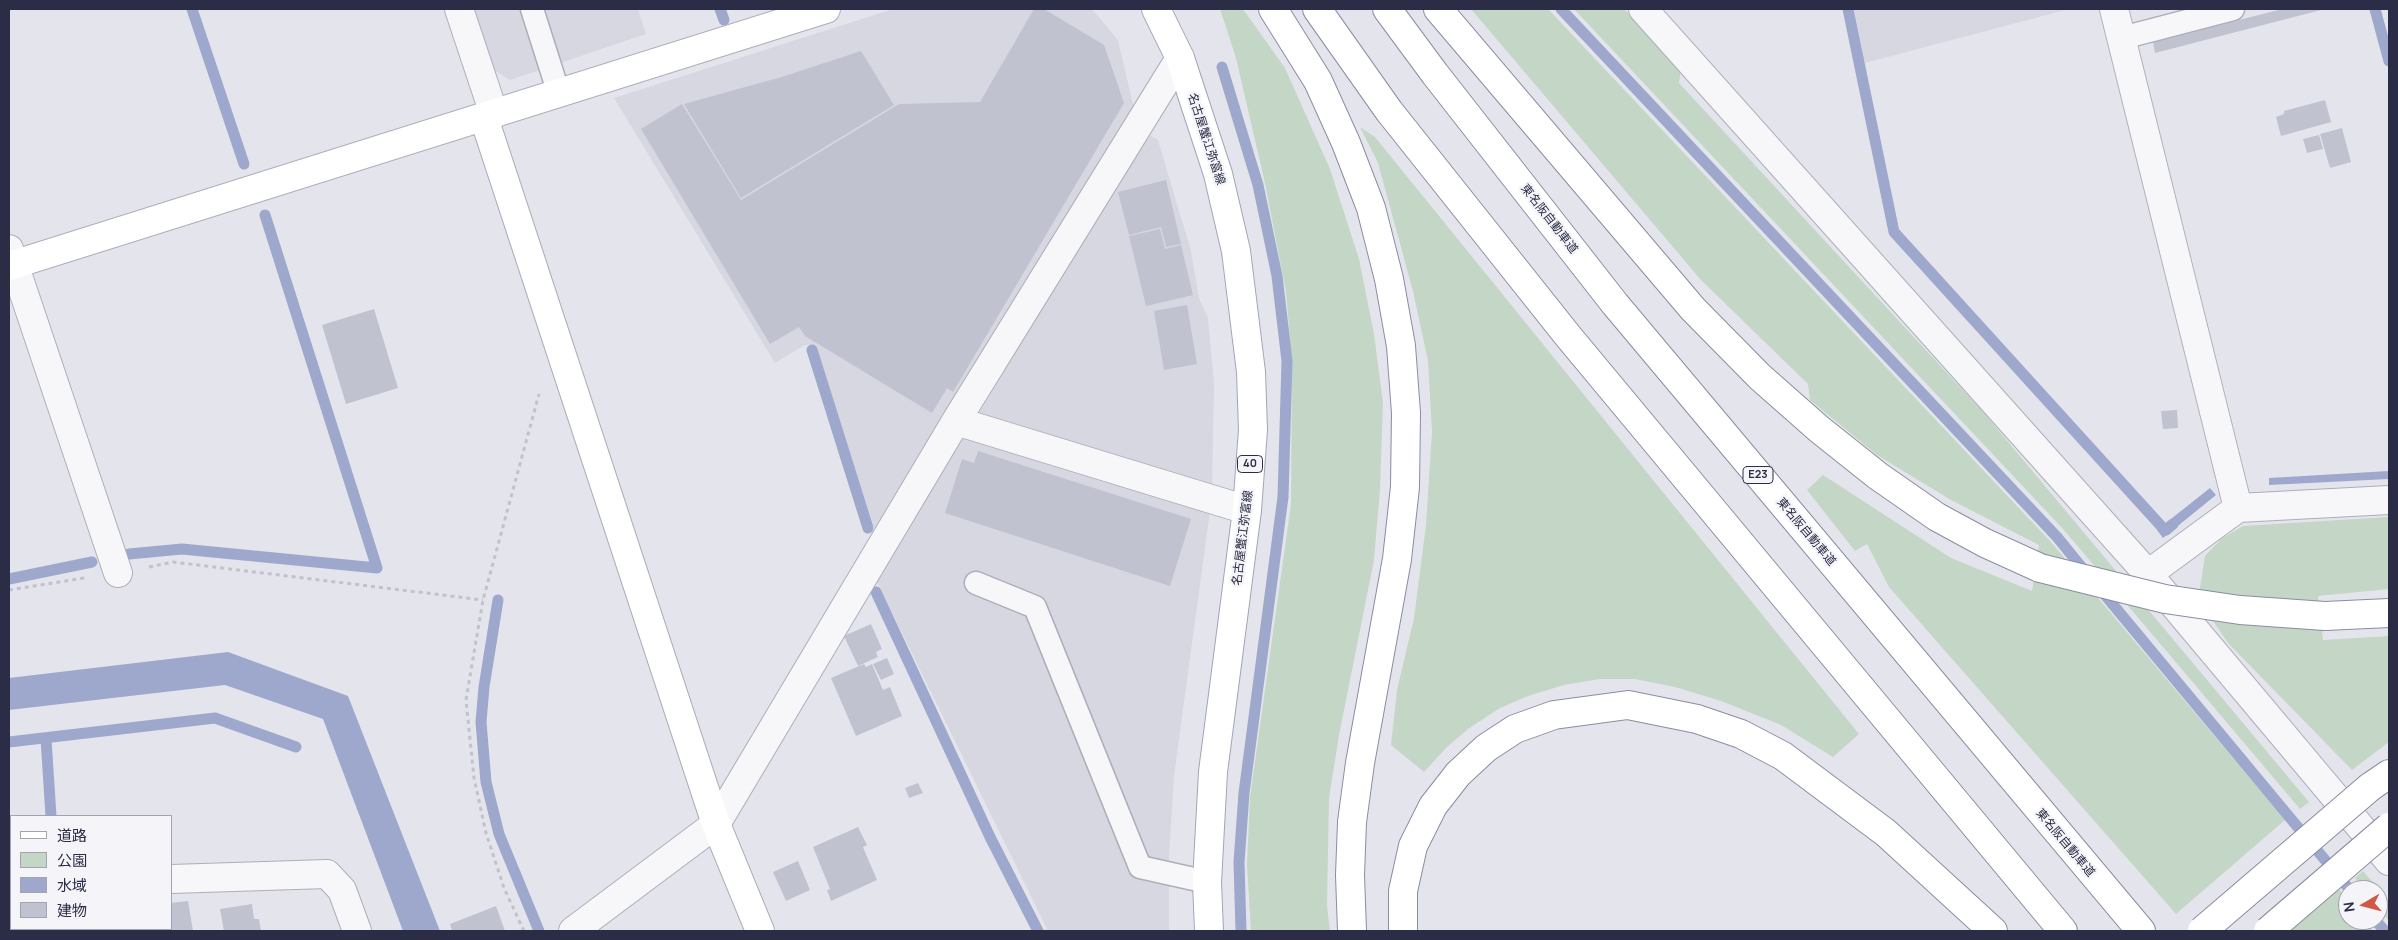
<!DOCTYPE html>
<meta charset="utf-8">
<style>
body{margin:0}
#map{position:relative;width:2398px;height:940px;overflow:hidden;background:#e4e5ec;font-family:Manrope,"Noto Sans JP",sans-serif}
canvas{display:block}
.frame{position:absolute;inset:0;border:10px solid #2a2d45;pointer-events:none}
.legend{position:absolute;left:10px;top:815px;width:162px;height:115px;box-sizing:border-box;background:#f4f4f9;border:1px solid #a3a4b1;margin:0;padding:6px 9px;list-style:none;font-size:15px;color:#2a2d45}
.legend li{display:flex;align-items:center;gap:10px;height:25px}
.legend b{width:25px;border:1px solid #a3a4b1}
.north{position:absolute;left:2338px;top:880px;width:50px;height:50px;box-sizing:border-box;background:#f4f4f9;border:1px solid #a3a4b1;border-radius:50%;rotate:262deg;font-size:14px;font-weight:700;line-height:20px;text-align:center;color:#2a2d45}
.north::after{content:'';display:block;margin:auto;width:18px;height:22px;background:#d25847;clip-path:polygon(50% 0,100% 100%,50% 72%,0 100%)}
</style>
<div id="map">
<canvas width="2398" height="940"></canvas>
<div class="frame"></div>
<ul class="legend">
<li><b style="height:6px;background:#fff"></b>道路</li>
<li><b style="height:14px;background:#c4d6c5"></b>公園</li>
<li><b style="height:14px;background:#9ea8cc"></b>水域</li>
<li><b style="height:14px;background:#c0c2cf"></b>建物</li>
</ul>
<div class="north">N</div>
</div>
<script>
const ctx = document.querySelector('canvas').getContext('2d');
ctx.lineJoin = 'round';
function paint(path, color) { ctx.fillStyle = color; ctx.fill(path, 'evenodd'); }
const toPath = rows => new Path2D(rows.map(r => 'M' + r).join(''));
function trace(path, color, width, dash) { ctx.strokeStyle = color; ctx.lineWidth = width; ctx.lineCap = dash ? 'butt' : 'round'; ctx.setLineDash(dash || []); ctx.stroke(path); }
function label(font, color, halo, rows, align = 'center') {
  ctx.font = font + ' Manrope,"Noto Sans JP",sans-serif'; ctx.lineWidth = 4.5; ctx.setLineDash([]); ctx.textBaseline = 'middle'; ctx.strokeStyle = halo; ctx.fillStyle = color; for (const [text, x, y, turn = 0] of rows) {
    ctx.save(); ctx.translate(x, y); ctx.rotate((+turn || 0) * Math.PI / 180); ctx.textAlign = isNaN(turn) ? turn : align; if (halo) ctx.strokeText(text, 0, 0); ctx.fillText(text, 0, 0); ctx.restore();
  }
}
const built = toPath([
 [471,9,638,9,646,34,510,80,489,67],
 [893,9,1092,9,1118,40,1134,109,875,530,815,345,805,345,775,363,614,98],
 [1854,9,2069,9,1865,63],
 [1146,133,1158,140,1191,251,1199,298,1208,318,1214,384,1212,486,978,415],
 [963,438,1210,511,1174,776,1169,857,1169,931,1048,931,877,582]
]);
const green = toPath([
 [1220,9,1243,9,1285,68,1330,169,1359,259,1374,334,1383,403,1380,489,1374,560,1339,735,1329,798,1327,906,1330,931,1251,931,1247,865,1250,797,1291,504,1292,361,1286,292,1265,183,1236,58],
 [1471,9,1548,9,2051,542,2285,820,2176,914,1889,587,1867,544,1855,551,1807,490,1823,475,1951,558,2032,591,2039,545,1951,500,1877,455,1810,400,1808,384,1701,280],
 [1574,9,1624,9,1681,69,1679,83,1984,413,2309,802,2300,809,2064,530],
 [1360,127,1375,137,1859,734,1833,757,1781,725,1724,702,1675,687,1635,679,1600,679,1564,685,1528,696,1500,708,1468,729,1447,747,1424,772,1391,745,1397,690,1414,618,1426,525,1432,432,1428,361,1413,291,1378,163],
 [2389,517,2389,589,2318,596,2323,640,2389,636,2389,742,2352,770,2228,643,2204,608,2200,588,2205,556,2221,539,2243,526],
 [2363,871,2389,901,2389,921,2378,907,2378,890,2365,890,2355,878],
 [2339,889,2348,900,2348,920,2364,920,2373,931,2288,931]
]);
const water = toPath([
 [2389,471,2389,479,2269,485,2269,478],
 [2210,488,2216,495,2163,538,2157,530],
 [228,652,348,696,440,931,403,931,323,719,225,685,9,710,9,678]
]);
const stream = toPath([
 [192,9,244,164],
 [720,9,724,20],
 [1561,9,2057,537,2088,575],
 [1848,9,1894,232,2162,527,2166,530,2173,524],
 [2375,9,2389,61],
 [1222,67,1258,185,1277,276,1287,361,1283,497,1244,793,1239,862,1241,931],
 [812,350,868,528],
 [129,554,182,549,377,568,265,215],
 [9,579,92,562],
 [2100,589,2350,890],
 [876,592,990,837,1038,931],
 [498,600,484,687,481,722,486,782,499,834,539,931],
 [46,739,51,816],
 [9,742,215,718,296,747],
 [2375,920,2385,931],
 [56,931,56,929]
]);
const building = toPath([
 [1034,9,1044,9,1104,45,1124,103,953,392,947,388,932,413,805,336,799,327,770,344,641,129,682,104,741,200,899,104,980,102],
 [2282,9,2325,9,2155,53,2153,42],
 [861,51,894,105,741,198,684,104,785,76],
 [2325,100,2331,122,2281,136,2276,117,2284,114,2284,111],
 [2342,128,2351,162,2330,168,2320,134],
 [2319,135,2323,149,2307,153,2303,139],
 [1166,180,1181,244,1166,247,1161,227,1129,235,1118,192],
 [1160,229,1165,249,1181,245,1193,295,1146,306,1129,236],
 [1187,305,1197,364,1164,370,1154,311],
 [374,309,398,388,346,404,322,325],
 [2177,410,2178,428,2163,429,2161,411],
 [978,451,1191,519,1170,586,945,513,962,459,974,463],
 [871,624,882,649,876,652,878,657,858,666,844,636],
 [887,658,894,674,881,680,873,664],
 [864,664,866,667,872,664,883,690,890,687,902,716,856,736,831,678],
 [918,783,923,793,909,798,905,788],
 [858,827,867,845,863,847,877,880,831,901,827,890,830,889,813,847],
 [798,861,810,890,786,901,773,872],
 [188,901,193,931,146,931,145,929,171,929,171,903],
 [252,904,254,919,259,919,261,931,224,931,220,909],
 [496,906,505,931,452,931,450,924],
 [86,929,133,929,133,931,86,931]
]);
const path = toPath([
 [149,567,173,562,483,600],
 [9,590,84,578],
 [524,931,504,888,486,833,474,778,466,700,483,600,539,394]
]);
const lane = toPath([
 [532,9,559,94],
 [2122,38,2233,9],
 [976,583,1035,607,1140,867,1207,882]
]);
const street = toPath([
 [459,9,494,114],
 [1643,9,2148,574,2389,861],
 [2114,9,2238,508,2148,574],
 [9,249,118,573],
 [956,421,1247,510],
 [2238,508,2389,500],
 [171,879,327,874,342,890,357,931],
 [9,886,11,886],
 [573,931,716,824,956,421,1180,58]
]);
const secondary = toPath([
 [484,118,716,824,760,931],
 [9,266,826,9]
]);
const primary = toPath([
 [1156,9,1180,58,1218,174,1236,251,1251,372,1253,430,1247,510,1213,772,1207,882,1209,931]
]);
const highway = toPath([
 [1273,9,1318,81,1346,143,1371,208,1389,279,1401,346,1406,413,1405,487,1397,559,1360,763,1352,822,1350,875,1352,931],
 [1317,9,1389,111,1568,336,2063,931],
 [1387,9,1435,74,1615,304,2141,931],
 [1438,9,1693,309,1760,377,1819,429,1878,476,1937,517,1985,543,2040,568],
 [2325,616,2389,613],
 [2370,787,2389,774],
 [1403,931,1403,891,1413,846,1433,806,1458,774,1486,748,1515,729,1554,715,1628,705,1697,719,1741,734,1783,756,1886,833,1993,931]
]);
const highwayBridge = toPath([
 [2040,568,2165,599,2240,610,2325,616],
 [2202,931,2370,787],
 [2268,931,2389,827]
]);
const shields = [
 [1250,464,25],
 [1758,475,30]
];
const shieldNames = [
 ["40",1250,464],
 ["E23",1758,475]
];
const streetNames = [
 ["名古屋蟹江弥富線",1206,139,72],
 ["東名阪自動車道",1549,219,52],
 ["東名阪自動車道",1806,532,50],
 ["名古屋蟹江弥富線",1243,538,-83],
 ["東名阪自動車道",2065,843,50]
];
paint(built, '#d6d7e1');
paint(green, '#c4d6c5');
paint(water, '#9ea8cc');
trace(stream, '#9ea8cc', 11);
paint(building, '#c0c2cf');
trace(lane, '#acaeba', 25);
trace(street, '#acaeba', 30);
trace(secondary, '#acaeba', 30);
trace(primary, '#a2a5b8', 30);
trace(highway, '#8a8da3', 30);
trace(path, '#c2c2cb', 3, [4, 4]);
trace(lane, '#f7f7fa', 22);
trace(street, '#f7f7fa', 28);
trace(secondary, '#fff', 28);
trace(primary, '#fff', 28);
trace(highway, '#fff', 28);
trace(highwayBridge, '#8a8da3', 30, []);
trace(highwayBridge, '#fff', 28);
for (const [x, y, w] of shields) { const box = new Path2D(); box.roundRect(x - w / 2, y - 8.5, w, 17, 4); ctx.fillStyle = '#f4f4f9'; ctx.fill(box); trace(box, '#2a2d45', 1); }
label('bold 11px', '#2a2d45', null, shieldNames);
label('12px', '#2a2d45', '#f4f4f9', streetNames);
</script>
